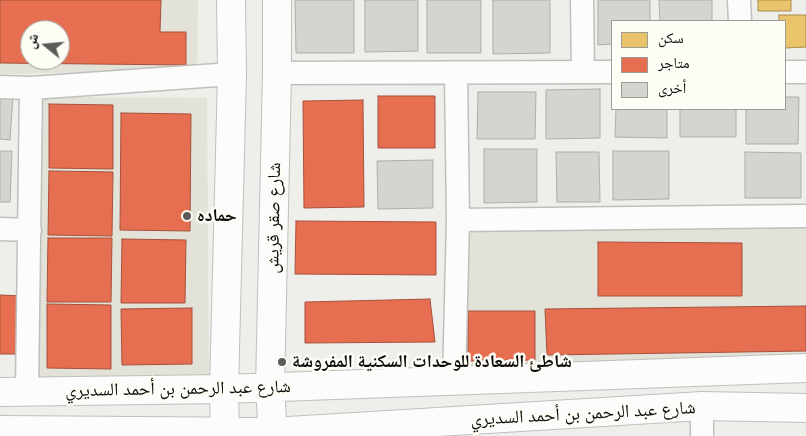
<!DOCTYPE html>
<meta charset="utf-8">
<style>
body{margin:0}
#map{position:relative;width:806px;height:436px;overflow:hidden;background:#eeeeea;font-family:"Open Sans","Noto Naskh Arabic",sans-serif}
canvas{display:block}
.legend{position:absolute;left:611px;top:20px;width:175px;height:90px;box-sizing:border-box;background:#fdfcf5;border:1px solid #9d9c97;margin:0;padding:6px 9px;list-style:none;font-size:15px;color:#0d0c0a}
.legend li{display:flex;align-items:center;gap:10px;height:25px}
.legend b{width:25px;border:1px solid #9d9c97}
.north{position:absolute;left:20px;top:20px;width:50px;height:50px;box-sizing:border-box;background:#fdfcf5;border:1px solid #9d9c97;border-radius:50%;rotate:287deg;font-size:14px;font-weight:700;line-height:20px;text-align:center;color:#0d0c0a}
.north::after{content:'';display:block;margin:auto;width:18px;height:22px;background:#5c5b58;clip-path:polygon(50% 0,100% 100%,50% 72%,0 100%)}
</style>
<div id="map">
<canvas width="806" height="436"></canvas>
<ul class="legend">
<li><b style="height:14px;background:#e9c46a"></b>سكن</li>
<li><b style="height:14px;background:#e76f51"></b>متاجر</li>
<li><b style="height:14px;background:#d4d4d1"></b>أخرى</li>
</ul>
<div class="north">ش</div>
</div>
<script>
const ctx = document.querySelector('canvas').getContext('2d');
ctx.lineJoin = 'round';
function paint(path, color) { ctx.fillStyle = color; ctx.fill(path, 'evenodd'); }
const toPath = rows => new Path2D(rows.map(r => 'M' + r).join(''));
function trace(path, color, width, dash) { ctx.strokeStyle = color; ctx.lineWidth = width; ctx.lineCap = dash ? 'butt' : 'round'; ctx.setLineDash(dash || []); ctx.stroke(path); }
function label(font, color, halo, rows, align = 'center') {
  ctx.font = font + ' "Open Sans","Noto Naskh Arabic",sans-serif'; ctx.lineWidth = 5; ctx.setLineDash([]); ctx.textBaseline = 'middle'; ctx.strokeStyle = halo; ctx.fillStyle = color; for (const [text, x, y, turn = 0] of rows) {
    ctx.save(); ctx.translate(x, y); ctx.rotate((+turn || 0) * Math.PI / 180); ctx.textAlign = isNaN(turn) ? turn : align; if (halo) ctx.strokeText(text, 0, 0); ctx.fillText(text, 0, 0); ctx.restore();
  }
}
const built = toPath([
 [0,0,198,0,197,70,0,74],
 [30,30,60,30,60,60,30,60],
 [41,97,207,98,209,376,36,378],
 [806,222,806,363,459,373,462,226]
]);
const homes = toPath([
 [758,0,791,0,791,11,758,11,758,0],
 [779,15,806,15,806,47,785,48,785,21,779,21,779,15]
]);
const shops = toPath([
 [0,0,161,0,160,32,186,32,186,65,0,63,0,0],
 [30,30,60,30,60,60,30,60,30,30],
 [378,96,435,96,435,148,378,148,378,96],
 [363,100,364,207,304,208,303,101,363,100],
 [49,104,113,105,113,169,49,168,49,104],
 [121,113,191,114,190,231,120,230,121,113],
 [49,171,113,172,112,236,48,235,49,171],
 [296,221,436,222,436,275,295,274,296,221],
 [48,238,112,238,111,302,47,302,48,238],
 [122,239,186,240,185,303,121,303,122,239],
 [598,242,742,243,742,296,598,296,598,242],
 [0,295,22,296,21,354,0,354,0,295],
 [430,299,435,342,305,343,305,302,430,299],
 [47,304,111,305,111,369,47,368,47,304],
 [806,306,806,351,547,355,545,309,806,306],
 [192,308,192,364,122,365,121,309,192,308],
 [468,311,535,311,535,360,468,361,468,311]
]);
const building = toPath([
 [295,0,354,0,354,53,296,53,295,0],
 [365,0,418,0,418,51,365,52,365,0],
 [427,0,481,0,481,53,427,53,427,0],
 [493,0,550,0,550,53,493,54,493,0],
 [598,0,650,0,650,21,612,21,612,44,598,45,598,0],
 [659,0,712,0,712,21,660,21,659,0],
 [600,89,600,138,546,139,546,90,600,89],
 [478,92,536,92,535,139,477,139,478,92],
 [0,95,13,96,10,140,0,139,0,95],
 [785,97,799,97,798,144,746,144,746,109,785,109,785,97],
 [616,109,667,109,667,138,615,137,616,109],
 [680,109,736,109,736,137,680,137,680,109],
 [484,149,537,149,537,202,484,203,484,149],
 [0,151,12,151,10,202,0,202,0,151],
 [613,151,669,151,669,199,613,200,613,151],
 [556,152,599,152,600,202,557,202,556,152],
 [745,152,801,153,801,198,745,198,745,152],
 [433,160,433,208,378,209,377,161,433,160]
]);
const minor = toPath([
 [582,0,583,72],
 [739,0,740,21],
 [785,72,806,72],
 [277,73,612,72],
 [0,87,31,88,232,74],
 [458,220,806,216],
 [0,229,30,230],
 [454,381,458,220,456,73],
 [27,392,31,88],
 [702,406,702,436]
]);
const tertiary = toPath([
 [0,392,224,389,806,368],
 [0,430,272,432,702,406,806,408],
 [225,436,224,389,232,74,231,0],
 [273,436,270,387,277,73,277,0]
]);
const markers = [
 [187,216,5,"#5c5b58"],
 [282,362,5,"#5c5b58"]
];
const poiNames = [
 ["حماده",197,216],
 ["شاطئ السعادة للوحدات السكنية المفروشة",292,362]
];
const streetNames = [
 ["شارع صقر قريش",274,218,-89],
 ["شارع عبد الرحمن بن أحمد السديري",178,389,-1],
 ["شارع عبد الرحمن بن أحمد السديري",583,414,-3]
];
paint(built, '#e2e2d8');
paint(homes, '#e9c46a');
trace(homes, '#a78d4d', 1);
paint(shops, '#e76f51');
trace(shops, '#a6513c', 1);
paint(building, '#d4d4d1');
trace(building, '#adadaa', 1);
trace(minor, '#bfbfbc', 25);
trace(tertiary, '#bfbfbc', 30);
trace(minor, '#fcfcfc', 22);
trace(tertiary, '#fcfcfc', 28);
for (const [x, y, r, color] of markers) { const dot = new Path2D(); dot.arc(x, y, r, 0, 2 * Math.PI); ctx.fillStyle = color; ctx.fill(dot); trace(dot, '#fdfcf5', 2); }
label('bold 18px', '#0d0c0a', '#fdfcf5', poiNames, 'left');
label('18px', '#0d0c0a', '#fdfcf5', streetNames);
</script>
